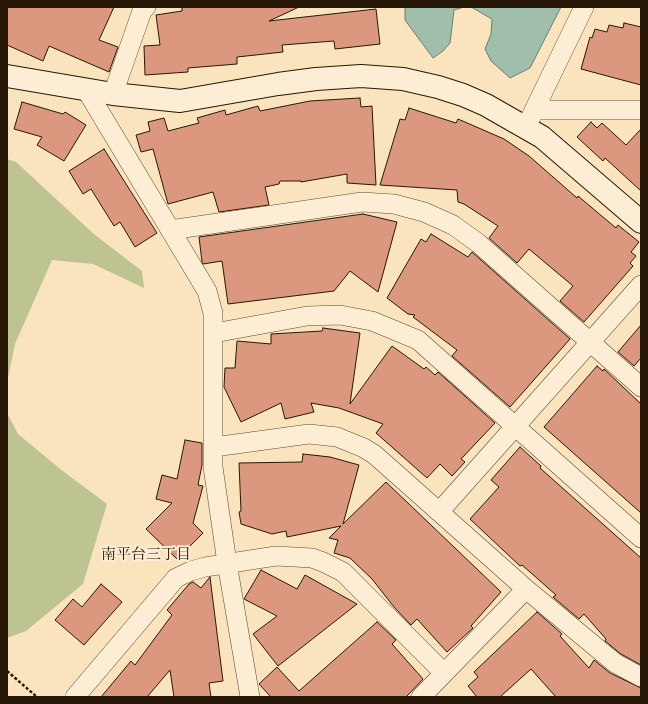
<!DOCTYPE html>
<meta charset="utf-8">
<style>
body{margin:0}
#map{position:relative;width:648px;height:704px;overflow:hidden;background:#fae4bd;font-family:"IM FELL Double Pica",serif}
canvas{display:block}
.frame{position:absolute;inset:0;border:8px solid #271707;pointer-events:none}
</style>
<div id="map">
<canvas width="648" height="704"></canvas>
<div class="frame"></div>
</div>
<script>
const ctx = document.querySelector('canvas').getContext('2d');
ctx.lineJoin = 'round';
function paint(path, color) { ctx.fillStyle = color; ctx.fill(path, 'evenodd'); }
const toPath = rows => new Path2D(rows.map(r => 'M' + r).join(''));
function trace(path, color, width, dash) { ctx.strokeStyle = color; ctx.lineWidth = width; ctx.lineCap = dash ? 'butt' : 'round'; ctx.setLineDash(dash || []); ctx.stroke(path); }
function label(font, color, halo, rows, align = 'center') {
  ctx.font = font + ' "IM FELL Double Pica","Noto Serif JP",serif'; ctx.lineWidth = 4; ctx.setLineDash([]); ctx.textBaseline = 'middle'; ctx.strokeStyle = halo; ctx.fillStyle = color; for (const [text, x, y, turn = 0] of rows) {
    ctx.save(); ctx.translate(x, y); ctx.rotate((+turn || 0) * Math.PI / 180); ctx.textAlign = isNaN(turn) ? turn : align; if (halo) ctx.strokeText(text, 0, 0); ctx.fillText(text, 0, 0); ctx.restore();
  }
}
const green = toPath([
 [7,159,16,162,95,235,142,271,144,288,93,264,52,260,15,344,7,383],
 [7,413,18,434,64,472,107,504,83,584,26,631,7,638]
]);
const water = toPath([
 [405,7,464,7,454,10,450,43,443,51,433,58,405,20,405,7],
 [471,7,561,7,530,68,510,78,491,61,485,49,491,34,492,19,471,7]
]);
const building = toPath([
 [7,7,114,7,99,40,118,47,109,72,49,46,43,61,7,45,7,7],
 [182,7,299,7,269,21,376,9,380,44,335,49,334,41,282,45,283,52,237,57,237,64,188,68,188,72,145,75,144,46,160,45,156,15,182,11,182,7],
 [624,23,641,27,641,85,581,69,590,37,592,38,595,29,607,32,609,25,623,28,624,23],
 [360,98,361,107,372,106,376,185,347,183,347,174,301,182,301,181,280,181,279,184,265,187,269,205,219,212,213,192,168,204,153,149,141,152,136,135,150,131,148,122,164,118,168,131,199,123,197,118,225,110,226,115,258,106,260,111,310,101,360,98],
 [22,102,63,114,65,112,86,125,64,161,37,145,42,137,14,129,22,102],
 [409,108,456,123,458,119,504,139,529,156,577,198,578,196,616,228,618,225,639,242,631,252,636,256,630,263,633,266,584,322,560,301,573,286,529,249,517,263,489,238,498,226,464,204,458,202,457,190,380,185,400,119,405,120,409,108],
 [591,122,597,128,602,123,626,145,641,129,641,191,605,158,603,161,577,137,591,122],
 [104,149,157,233,135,247,120,222,114,226,91,189,83,194,69,171,104,149],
 [363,214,397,222,378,292,350,271,334,291,228,304,222,261,203,264,202,262,199,237,363,214],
 [431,234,468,257,472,252,570,339,510,407,452,356,457,350,413,317,415,315,408,314,387,298,421,239,426,242,431,234],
 [641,325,641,358,634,366,618,352,641,325],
 [323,328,360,333,350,404,392,346,424,369,426,367,435,375,438,372,495,423,461,459,465,462,452,476,440,464,427,478,376,433,383,424,339,408,311,403,314,412,285,419,281,403,241,422,224,387,225,368,235,368,237,341,271,344,271,334,322,331,323,328],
 [597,366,603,371,604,369,641,404,641,513,544,427,597,366],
 [185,440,202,443,202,465,198,485,203,486,193,523,203,533,177,559,146,529,172,503,156,499,162,475,177,479,185,440],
 [520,447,541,466,540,468,641,558,641,665,621,654,605,641,606,639,584,614,579,619,553,597,556,595,522,565,520,566,470,519,499,487,491,480,520,447],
 [303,454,330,457,359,465,343,524,386,482,501,592,471,626,473,628,447,652,417,619,411,625,394,607,372,579,350,558,334,553,338,540,329,538,341,526,287,537,286,531,272,534,241,524,239,512,241,511,239,463,302,462,303,454],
 [261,570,297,589,305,575,357,604,278,666,253,634,277,616,244,599,261,570],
 [210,577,223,681,209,683,211,697,174,697,170,670,147,697,101,697,131,661,135,665,172,615,167,610,189,584,193,582,201,588,210,577],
 [101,584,122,602,84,645,55,620,73,599,82,607,101,584],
 [537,612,562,634,560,636,589,668,594,660,610,673,641,688,641,697,556,697,531,669,500,697,477,697,468,686,478,677,474,672,537,612],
 [377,622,396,640,392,644,423,679,406,697,271,697,259,684,277,667,299,691,377,622]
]);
const path = toPath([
 [7,671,37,697]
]);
const street = toPath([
 [87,91,207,291,213,313,213,467,227,563,250,697],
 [113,94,142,11,146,7],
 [534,110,641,110],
 [526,127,584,7],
 [170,230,362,202,394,204,424,212,453,225,478,243,641,387],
 [214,333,307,316,340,315,372,321,418,340,641,538],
 [214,447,309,434,337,437,364,448,375,455,526,589,615,663,641,677],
 [439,512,641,285],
 [75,697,176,578,191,571,205,567,276,556,312,558,323,562,343,572,444,673],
 [421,697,526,589]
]);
const secondary = toPath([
 [7,76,113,94,180,101,278,84,316,79,361,76,403,79,438,87,463,95,486,105,542,137,641,222]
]);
const neighbourhoodNames = [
 ["南平台三丁目",146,556]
];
paint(green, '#bdc492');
paint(water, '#9fbfac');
trace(water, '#6f7c6a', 1);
paint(building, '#dc977f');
trace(building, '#271707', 1);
trace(street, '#5c4a34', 20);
trace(secondary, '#271707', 24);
trace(path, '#271707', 2.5, [3, 2]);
trace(street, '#fcedd4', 19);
trace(secondary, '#fcedd4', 22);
label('15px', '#271707', '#fcedd4', neighbourhoodNames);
</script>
